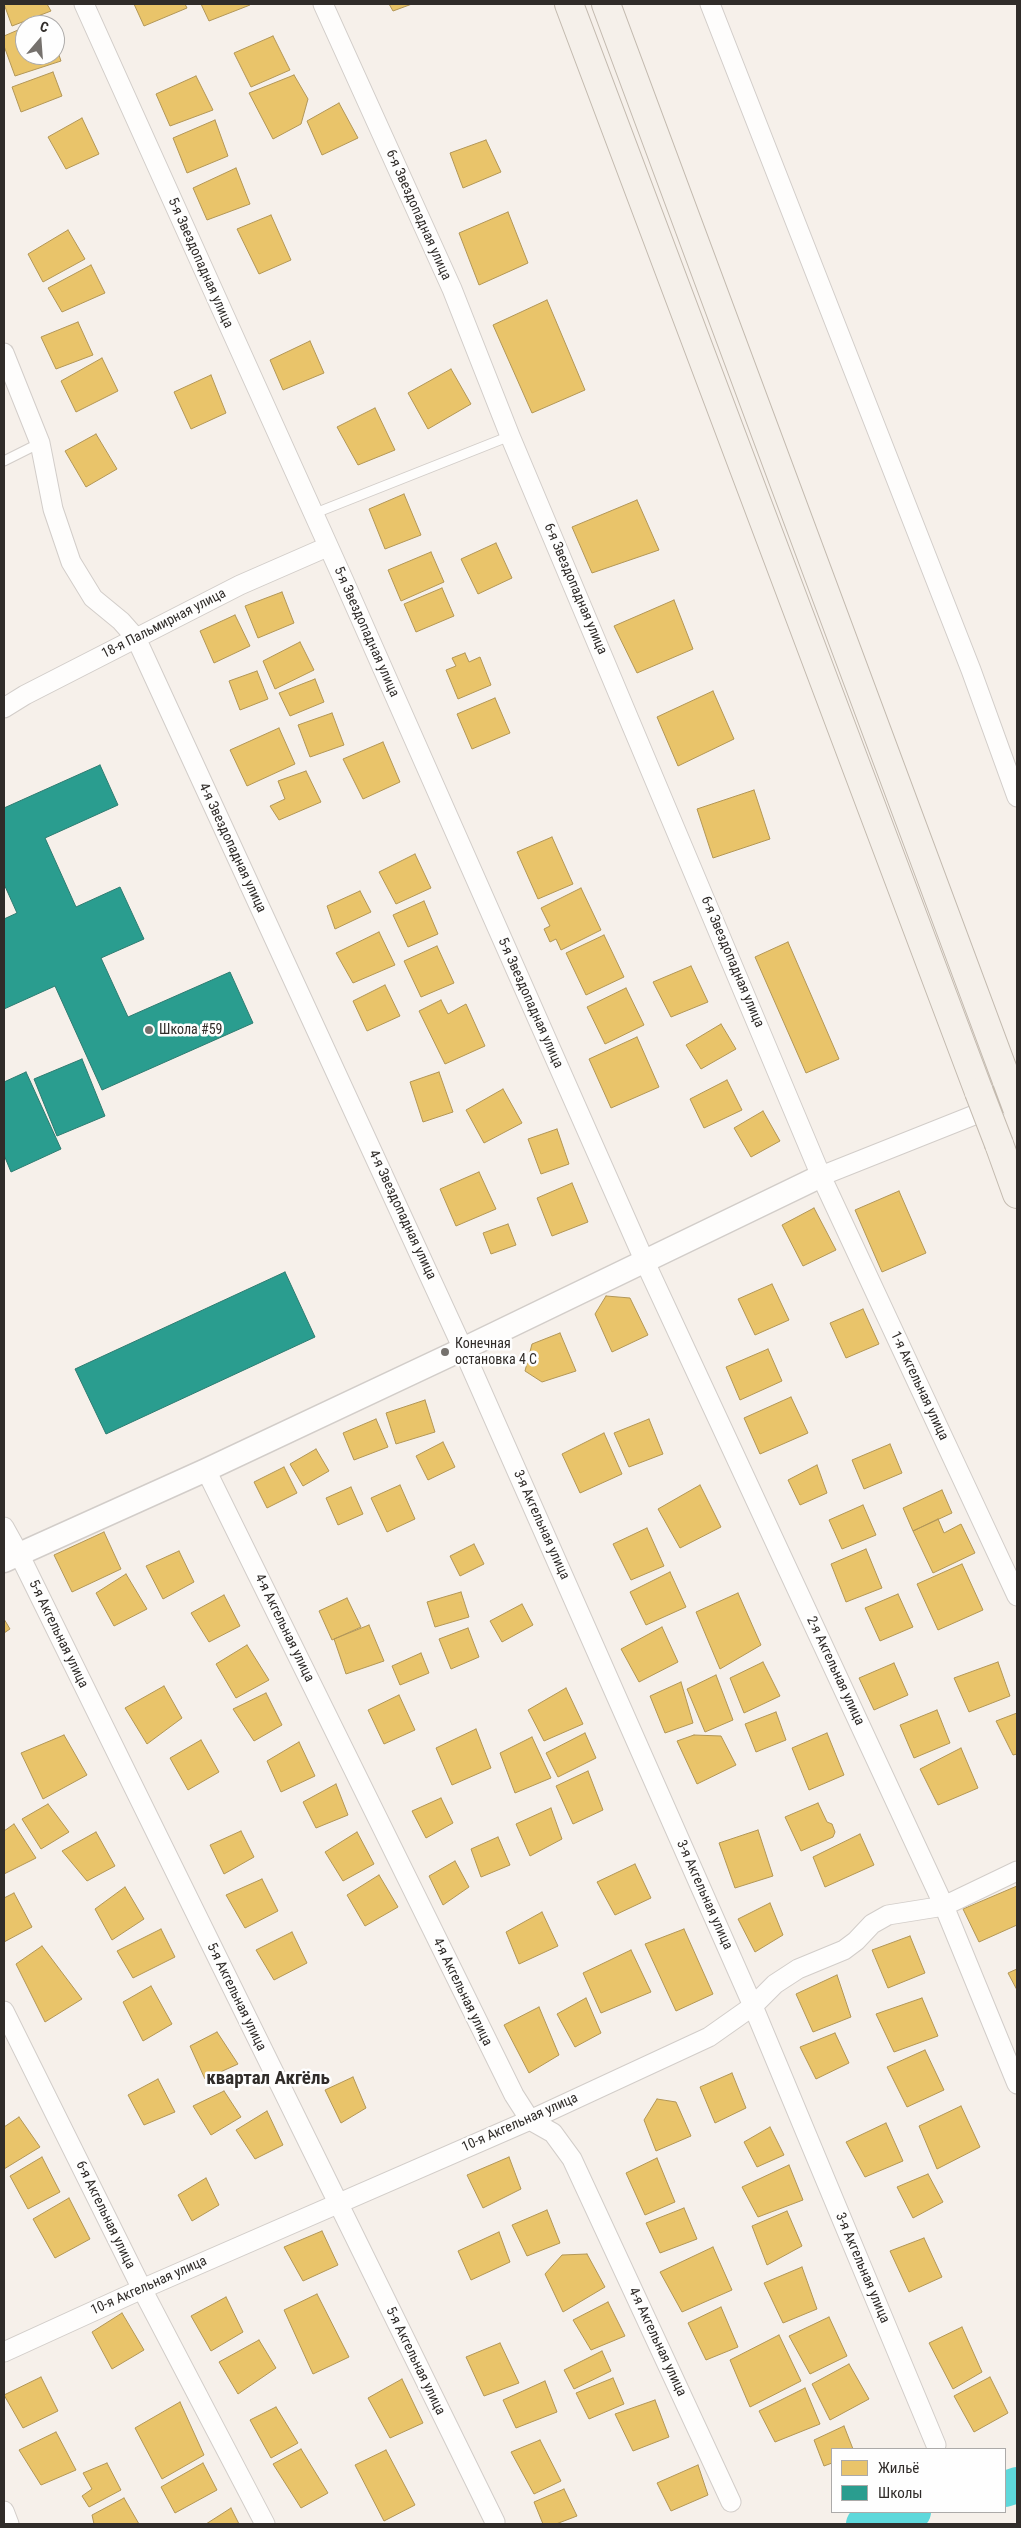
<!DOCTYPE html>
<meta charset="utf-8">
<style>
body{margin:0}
#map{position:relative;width:1021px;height:2528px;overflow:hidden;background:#f6f0ea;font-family:"Roboto Condensed",sans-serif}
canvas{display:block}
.frame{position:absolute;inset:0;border:5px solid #302c29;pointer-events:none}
.legend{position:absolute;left:831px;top:2448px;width:175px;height:65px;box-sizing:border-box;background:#fefefe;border:1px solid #acaaa9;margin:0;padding:6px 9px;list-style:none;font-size:15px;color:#302c29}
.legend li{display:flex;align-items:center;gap:10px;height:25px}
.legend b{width:25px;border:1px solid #acaaa9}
.north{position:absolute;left:15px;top:15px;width:50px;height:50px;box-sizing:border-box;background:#fefefe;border:1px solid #acaaa9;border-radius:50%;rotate:18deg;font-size:14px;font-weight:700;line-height:20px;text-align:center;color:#302c29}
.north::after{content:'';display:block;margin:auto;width:18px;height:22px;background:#75716d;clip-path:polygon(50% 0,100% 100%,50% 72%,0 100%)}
</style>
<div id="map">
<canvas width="1021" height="2528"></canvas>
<div class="frame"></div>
<ul class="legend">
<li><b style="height:14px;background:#e9c46a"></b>Жильё</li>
<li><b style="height:14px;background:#2a9d8f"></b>Школы</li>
</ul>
<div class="north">С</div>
</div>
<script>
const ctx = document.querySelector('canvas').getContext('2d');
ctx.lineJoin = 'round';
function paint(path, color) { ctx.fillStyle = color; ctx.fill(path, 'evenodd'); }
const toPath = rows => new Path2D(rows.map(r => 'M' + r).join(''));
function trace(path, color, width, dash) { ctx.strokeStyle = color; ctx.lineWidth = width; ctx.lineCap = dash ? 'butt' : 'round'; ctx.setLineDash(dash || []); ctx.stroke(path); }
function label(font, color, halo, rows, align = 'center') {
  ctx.font = font + ' "Roboto Condensed",sans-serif'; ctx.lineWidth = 5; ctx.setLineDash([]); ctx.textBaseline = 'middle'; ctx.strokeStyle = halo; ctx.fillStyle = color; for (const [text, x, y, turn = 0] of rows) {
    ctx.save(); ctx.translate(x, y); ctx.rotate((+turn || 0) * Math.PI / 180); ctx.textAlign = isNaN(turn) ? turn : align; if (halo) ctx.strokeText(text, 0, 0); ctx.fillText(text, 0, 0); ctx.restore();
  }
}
const homes = toPath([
 [4,4,47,4,51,11,12,26,4,4],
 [134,4,185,4,187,8,144,26,134,4],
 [201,4,249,4,250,5,209,21,201,4],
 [389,4,412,4,393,11,389,4],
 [46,18,48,25,29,25,46,18],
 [25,27,25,55,55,55,55,43,61,61,15,76,4,46,4,36,25,27],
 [273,36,290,70,251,87,234,53,273,36],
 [53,72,62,96,21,112,12,87,53,72],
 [294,75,308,99,301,124,273,139,249,93,294,75],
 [196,76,213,110,170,126,156,94,196,76],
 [339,103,358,138,322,155,307,121,339,103],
 [82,118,99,154,66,169,48,137,82,118],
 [215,120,228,156,187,173,173,138,215,120],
 [486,140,501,172,463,188,450,153,486,140],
 [236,168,250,204,207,220,193,188,236,168],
 [508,212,528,263,479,285,459,233,508,212],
 [271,215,291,260,259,274,237,229,271,215],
 [68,230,85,259,43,282,28,254,68,230],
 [91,265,105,293,62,312,48,288,91,265],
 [547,300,585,390,532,413,493,325,547,300],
 [78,322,93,355,56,369,41,337,78,322],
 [310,341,324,373,283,390,270,360,310,341],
 [102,358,118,391,76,412,61,381,102,358],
 [451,369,471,404,428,429,408,393,451,369],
 [211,375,226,413,191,429,174,392,211,375],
 [375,408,395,450,358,465,337,427,375,408],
 [96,434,117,469,86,487,65,451,96,434],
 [404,494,421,535,385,549,369,509,404,494],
 [637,500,659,550,592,573,572,527,637,500],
 [496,543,512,578,478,594,461,559,496,543],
 [431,552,444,582,401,601,388,570,431,552],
 [442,588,454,616,416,632,404,604,442,588],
 [282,592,294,623,258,638,245,606,282,592],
 [674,600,693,649,637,673,614,626,674,600],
 [235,615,250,646,214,663,200,631,235,615],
 [300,642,314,670,275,689,263,661,300,642],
 [465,653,469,662,480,657,491,685,458,699,446,670,456,666,452,658,465,653],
 [257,671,268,699,240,710,229,681,257,671],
 [315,679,324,702,290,716,279,693,315,679],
 [713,691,734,739,678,766,657,717,713,691],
 [495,698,510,733,472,749,457,714,495,698],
 [332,713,344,745,310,757,298,725,332,713],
 [279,728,295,764,247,786,230,750,279,728],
 [383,742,400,782,363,799,343,759,383,742],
 [306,771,321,802,279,820,270,806,285,799,278,781,306,771],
 [754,790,770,839,713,858,697,809,754,790],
 [552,837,573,884,538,899,517,852,552,837],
 [415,854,431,888,396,904,379,872,415,854],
 [581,888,601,930,561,950,556,939,550,942,544,929,550,926,541,908,581,888],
 [360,891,371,912,335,929,327,906,360,891],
 [424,901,438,934,408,947,393,915,424,901],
 [379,932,395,965,353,983,336,953,379,932],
 [604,935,624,977,586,995,566,953,604,935],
 [788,942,839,1059,806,1073,755,957,788,942],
 [437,946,454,983,421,997,404,961,437,946],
 [691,966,708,1002,671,1017,653,982,691,966],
 [385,985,400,1016,367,1031,353,1001,385,985],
 [626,988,644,1025,605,1044,587,1007,626,988],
 [441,1000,448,1014,466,1004,485,1046,445,1064,419,1011,441,1000],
 [721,1024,736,1049,701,1069,686,1045,721,1024],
 [637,1037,659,1087,611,1108,589,1059,637,1037],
 [439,1072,453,1112,423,1122,410,1082,439,1072],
 [727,1080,742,1110,704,1128,690,1099,727,1080],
 [503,1089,522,1123,484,1143,466,1110,503,1089],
 [763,1111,780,1141,751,1157,734,1128,763,1111],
 [557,1129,569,1164,541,1174,528,1139,557,1129],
 [479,1172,496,1209,456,1226,440,1189,479,1172],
 [572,1183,588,1222,552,1236,537,1198,572,1183],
 [899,1191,926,1253,882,1272,855,1210,899,1191],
 [814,1208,836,1250,803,1266,782,1225,814,1208],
 [508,1224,516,1245,491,1254,483,1233,508,1224],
 [772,1284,789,1320,755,1335,738,1299,772,1284],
 [606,1296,630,1298,648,1335,612,1352,595,1314,606,1296],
 [863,1309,879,1344,846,1358,830,1323,863,1309],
 [560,1333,576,1371,542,1382,525,1371,532,1344,560,1333],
 [768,1349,782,1381,740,1400,726,1367,768,1349],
 [791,1397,808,1433,760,1454,744,1418,791,1397],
 [425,1400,435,1432,396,1444,386,1413,425,1400],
 [376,1419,388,1447,354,1460,343,1433,376,1419],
 [649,1419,663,1454,629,1467,614,1433,649,1419],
 [604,1433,622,1474,580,1493,562,1454,604,1433],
 [443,1442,455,1467,428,1480,416,1456,443,1442],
 [890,1444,902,1473,864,1489,852,1460,890,1444],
 [316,1449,329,1471,303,1486,290,1464,316,1449],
 [817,1465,827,1493,800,1505,788,1480,817,1465],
 [284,1467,297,1493,267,1508,254,1482,284,1467],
 [400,1485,415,1519,387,1532,371,1498,400,1485],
 [700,1485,721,1527,680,1548,658,1509,700,1485],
 [351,1487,363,1514,338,1525,326,1498,351,1487],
 [942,1490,952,1513,913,1531,903,1508,942,1490],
 [863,1505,876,1535,842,1549,829,1520,863,1505],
 [938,1519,944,1533,961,1524,975,1553,933,1573,913,1531,938,1519],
 [647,1528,664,1566,631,1580,613,1544,647,1528],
 [104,1532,121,1569,72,1592,54,1555,104,1532],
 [474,1544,484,1564,460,1576,450,1556,474,1544],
 [866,1549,882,1588,846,1602,831,1564,866,1549],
 [179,1551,194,1582,163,1599,146,1566,179,1551],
 [962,1564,983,1610,938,1630,917,1584,962,1564],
 [670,1572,686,1607,646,1625,630,1592,670,1572],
 [126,1574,147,1609,114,1626,96,1593,126,1574],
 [461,1592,469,1617,435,1627,427,1602,461,1592],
 [738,1593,761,1645,720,1669,696,1612,738,1593],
 [898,1594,913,1627,880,1641,865,1608,898,1594],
 [224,1595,240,1626,209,1642,191,1613,224,1595],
 [347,1598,361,1627,332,1640,319,1611,347,1598],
 [522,1604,533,1625,502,1642,490,1621,522,1604],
 [4,1619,10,1629,4,1633,4,1619],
 [369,1625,384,1661,346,1674,334,1639,369,1625],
 [662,1627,678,1662,639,1682,621,1649,662,1627],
 [468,1628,479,1657,451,1669,439,1639,468,1628],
 [247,1645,269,1680,236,1698,216,1664,247,1645],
 [421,1653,429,1673,400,1685,392,1666,421,1653],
 [763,1662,780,1696,744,1713,730,1678,763,1662],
 [998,1662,1010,1696,969,1712,954,1678,998,1662],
 [894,1663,908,1695,874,1710,859,1678,894,1663],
 [716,1675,733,1720,705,1732,687,1689,716,1675],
 [681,1682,693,1723,665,1733,650,1696,681,1682],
 [164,1686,182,1718,147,1744,125,1708,164,1686],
 [566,1688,583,1724,544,1741,528,1710,566,1688],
 [266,1693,282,1725,254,1741,233,1709,266,1693],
 [399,1695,415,1730,384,1744,368,1710,399,1695],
 [937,1710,950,1743,914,1758,900,1725,937,1710],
 [776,1712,786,1740,756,1752,745,1724,776,1712],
 [1017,1713,1017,1754,1013,1755,996,1721,1017,1713],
 [476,1729,491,1768,452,1785,436,1748,476,1729],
 [585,1733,596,1758,558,1777,546,1753,585,1733],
 [827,1733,844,1775,809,1790,792,1748,827,1733],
 [64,1735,87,1775,43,1799,21,1753,64,1735],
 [694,1735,721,1736,736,1765,697,1784,677,1741,694,1735],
 [532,1737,551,1778,515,1793,500,1753,532,1737],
 [201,1740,219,1772,188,1790,170,1758,201,1740],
 [299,1742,315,1776,281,1792,267,1761,299,1742],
 [961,1748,978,1788,938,1805,920,1769,961,1748],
 [588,1771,603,1810,573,1824,556,1786,588,1771],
 [336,1784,348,1815,316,1828,303,1802,336,1784],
 [441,1798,453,1823,426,1838,412,1811,441,1798],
 [818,1803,827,1822,832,1824,835,1832,833,1837,801,1851,785,1817,818,1803],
 [48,1804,69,1832,41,1849,22,1819,48,1804],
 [551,1808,562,1839,530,1856,516,1824,551,1808],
 [14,1824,36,1858,4,1874,4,1831,14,1824],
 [758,1830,773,1876,735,1888,719,1843,758,1830],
 [241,1831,254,1857,224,1874,210,1845,241,1831],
 [96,1832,115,1866,87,1881,62,1851,96,1832],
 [357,1832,374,1864,343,1881,325,1852,357,1832],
 [860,1834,874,1865,825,1887,813,1857,860,1834],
 [498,1837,510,1865,481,1877,471,1849,498,1837],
 [455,1861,469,1887,443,1905,429,1876,455,1861],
 [635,1864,651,1898,615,1915,597,1882,635,1864],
 [379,1875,398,1907,365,1926,347,1895,379,1875],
 [262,1879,278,1911,245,1928,226,1895,262,1879],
 [1017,1886,1017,1925,979,1942,963,1909,1017,1886],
 [125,1887,144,1919,112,1940,95,1909,125,1887],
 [14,1893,32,1927,4,1942,4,1898,14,1893],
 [770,1903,783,1935,755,1952,738,1919,770,1903],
 [542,1912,558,1946,519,1964,506,1932,542,1912],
 [161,1929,175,1957,133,1978,117,1951,161,1929],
 [684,1929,713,1994,676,2011,645,1944,684,1929],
 [292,1932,307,1963,274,1980,256,1950,292,1932],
 [910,1936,925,1973,888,1988,872,1950,910,1936],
 [42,1946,82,1999,45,2022,16,1964,42,1946],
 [631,1950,651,1992,601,2013,583,1973,631,1950],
 [1017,1969,1017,1990,1008,1973,1017,1969],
 [837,1975,851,2017,813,2032,796,1994,837,1975],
 [151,1986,172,2024,143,2041,123,2002,151,1986],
 [586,1998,601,2033,575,2047,557,2014,586,1998],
 [922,1998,938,2036,894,2052,876,2014,922,1998],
 [539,2007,559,2055,529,2073,504,2025,539,2007],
 [217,2032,238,2064,205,2079,190,2046,217,2032],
 [835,2033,849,2063,816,2079,800,2047,835,2033],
 [925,2050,944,2090,907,2107,887,2067,925,2050],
 [732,2073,746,2108,715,2123,700,2087,732,2073],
 [353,2077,366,2108,341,2123,325,2090,353,2077],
 [158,2079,175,2112,144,2125,128,2095,158,2079],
 [224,2091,241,2117,211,2135,193,2106,224,2091],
 [657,2099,676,2102,691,2136,656,2151,644,2120,657,2099],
 [961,2106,980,2147,937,2169,919,2126,961,2106],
 [267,2111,283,2145,255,2159,236,2130,267,2111],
 [19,2117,40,2147,4,2169,4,2127,19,2117],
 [886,2123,903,2161,865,2177,846,2142,886,2123],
 [770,2127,784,2155,757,2167,744,2142,770,2127],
 [42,2157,60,2192,28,2209,10,2176,42,2157],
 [509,2157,521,2189,483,2208,467,2175,509,2157],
 [657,2158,675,2202,645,2215,626,2173,657,2158],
 [789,2165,803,2200,758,2217,742,2187,789,2165],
 [928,2174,943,2202,913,2218,897,2187,928,2174],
 [206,2178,219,2205,192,2221,178,2195,206,2178],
 [69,2198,90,2239,55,2258,33,2219,69,2198],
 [684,2208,697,2239,660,2253,646,2223,684,2208],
 [547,2210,560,2243,527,2256,512,2225,547,2210],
 [787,2211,802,2246,767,2265,752,2226,787,2211],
 [322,2231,338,2265,303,2281,284,2247,322,2231],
 [499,2232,510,2262,471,2280,458,2251,499,2232],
 [924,2238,942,2277,909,2292,890,2251,924,2238],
 [713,2247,732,2290,682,2312,660,2272,713,2247],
 [587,2254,605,2287,563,2312,545,2274,562,2255,587,2254],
 [802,2267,817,2309,783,2323,764,2283,802,2267],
 [317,2294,349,2357,313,2374,284,2310,317,2294],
 [226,2297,243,2332,211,2351,191,2316,226,2297],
 [608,2302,625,2336,591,2350,573,2320,608,2302],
 [721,2307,738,2347,706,2360,688,2323,721,2307],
 [122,2313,144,2350,112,2369,92,2332,122,2313],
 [829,2317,847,2356,810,2374,789,2336,829,2317],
 [962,2327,982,2372,953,2389,929,2343,962,2327],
 [779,2335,801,2381,750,2407,730,2360,779,2335],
 [259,2340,276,2368,238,2394,219,2362,259,2340],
 [500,2343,519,2383,484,2396,466,2357,500,2343],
 [602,2351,611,2371,574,2389,564,2370,602,2351],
 [849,2364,869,2399,830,2420,812,2384,849,2364],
 [41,2377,58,2411,23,2428,4,2395,41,2377],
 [990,2377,1008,2413,974,2432,954,2396,990,2377],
 [613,2378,624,2404,589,2419,576,2393,613,2378],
 [402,2379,423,2423,390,2438,368,2398,402,2379],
 [545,2381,557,2412,516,2428,503,2400,545,2381],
 [805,2388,820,2424,775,2442,759,2411,805,2388],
 [655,2400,669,2437,633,2451,615,2414,655,2400],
 [180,2402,204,2455,162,2479,135,2428,180,2402],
 [276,2407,298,2443,271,2458,250,2420,276,2407],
 [844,2426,853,2449,832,2449,832,2463,824,2466,814,2440,844,2426],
 [56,2432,76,2470,41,2485,19,2450,56,2432],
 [540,2440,561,2481,534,2494,511,2452,540,2440],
 [301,2449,328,2493,301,2508,273,2464,301,2449],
 [386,2450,415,2505,384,2521,355,2465,386,2450],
 [107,2463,121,2490,89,2507,82,2496,92,2489,83,2473,107,2463],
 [203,2463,217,2490,175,2513,161,2487,203,2463],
 [698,2465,708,2495,671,2511,657,2483,698,2465],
 [564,2489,577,2516,556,2524,543,2524,534,2502,564,2489],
 [124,2498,139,2524,94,2524,92,2515,124,2498],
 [231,2508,239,2524,206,2524,231,2508]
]);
const schools = toPath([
 [100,765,118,805,45,838,76,907,120,887,144,939,101,958,128,1017,230,972,253,1023,102,1090,55,986,4,1009,4,919,17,913,4,884,4,808,100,765],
 [82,1059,105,1116,57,1136,34,1079,82,1059],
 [26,1072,61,1149,11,1172,4,1155,4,1082,26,1072],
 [285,1272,315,1337,106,1434,75,1369,285,1272]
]);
const river = toPath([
 [1005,2489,1017,2485],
 [864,2524,913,2512]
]);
const service = toPath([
 [4,461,40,443],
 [313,514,510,436]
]);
const minor = toPath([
 [84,4,344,581,645,1262,944,1906,1017,2084],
 [323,4,452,289,510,436,821,1176,1017,1596],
 [710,4,971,670,1017,797],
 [4,353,40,443,53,509,71,562,93,598,121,621,136,638,463,1349,753,2006,936,2445],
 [4,708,25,695,240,585,327,547],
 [821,1176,1017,1098],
 [206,1470,514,2095,530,2120,553,2133,572,2159,731,2502],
 [4,1527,19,1554,495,2522],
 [4,2011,142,2289,265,2524],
 [4,2352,142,2289,530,2120,709,2037,753,2006,775,1984,798,1969,844,1950,856,1941,872,1924,888,1915,944,1906,1017,1871],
 [4,2511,9,2524]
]);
const tertiary = toPath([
 [4,1561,206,1470,463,1349,821,1176]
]);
const primary = toPath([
 [569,4,979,1092],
 [606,4,1007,1081],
 [999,1144,1017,1194]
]);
const primaryBridge = toPath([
 [1007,1081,1017,1108],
 [979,1092,999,1144]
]);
const markers = [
 [149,1030,5,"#75716d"],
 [445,1352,5,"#75716d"]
];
const streetNames = [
 ["6-я Звездопадная улица",418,215,66],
 ["5-я Звездопадная улица",200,263,66],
 ["6-я Звездопадная улица",575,589,67],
 ["18-я Пальмирная улица",164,624,-27],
 ["5-я Звездопадная улица",366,632,66],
 ["4-я Звездопадная улица",232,848,65],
 ["6-я Звездопадная улица",732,962,67],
 ["5-я Звездопадная улица",530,1003,66],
 ["4-я Звездопадная улица",402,1215,65],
 ["1-я Акгельная улица",919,1386,65],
 ["3-я Акгельная улица",541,1525,66],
 ["4-я Акгельная улица",284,1628,64],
 ["5-я Акгельная улица",58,1634,64],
 ["2-я Акгельная улица",835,1671,65],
 ["3-я Акгельная улица",704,1895,66],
 ["4-я Акгельная улица",462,1992,64],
 ["5-я Акгельная улица",236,1997,64],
 ["10-я Акгельная улица",520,2123,-24],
 ["6-я Акгельная улица",105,2215,64],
 ["3-я Акгельная улица",862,2268,67],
 ["10-я Акгельная улица",149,2286,-24],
 ["4-я Акгельная улица",657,2342,65],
 ["5-я Акгельная улица",415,2361,64]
];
const poiNames = [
 ["Школа #59",159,1030],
 ["Конечная",455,1344],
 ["остановка 4 С",455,1360]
];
const districtNames = [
 ["квартал Акгёль",268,2079]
];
paint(homes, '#e9c46a');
trace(homes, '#b29656', 1);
paint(schools, '#2a9d8f');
trace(schools, '#2c7b70', 1);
trace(river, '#5ed8db', 36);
trace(service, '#d2cdc9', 11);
trace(minor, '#d2cdc9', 21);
trace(tertiary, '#d2cdc9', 25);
trace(primary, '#c3baaf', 30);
trace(service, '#fefdfc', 9);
trace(minor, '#fefdfc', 19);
trace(tertiary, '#fefdfc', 22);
trace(primary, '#f5f0ea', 28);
trace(primaryBridge, '#c3baaf', 30, []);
trace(primaryBridge, '#f5f0ea', 28);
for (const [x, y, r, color] of markers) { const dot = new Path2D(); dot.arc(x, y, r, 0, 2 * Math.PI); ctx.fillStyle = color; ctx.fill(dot); trace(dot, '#fefefe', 2); }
label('14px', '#302c29', '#fefefe', streetNames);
label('14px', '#302c29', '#fefefe', poiNames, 'left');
label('bold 19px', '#302c29', '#fefefe', districtNames);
</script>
